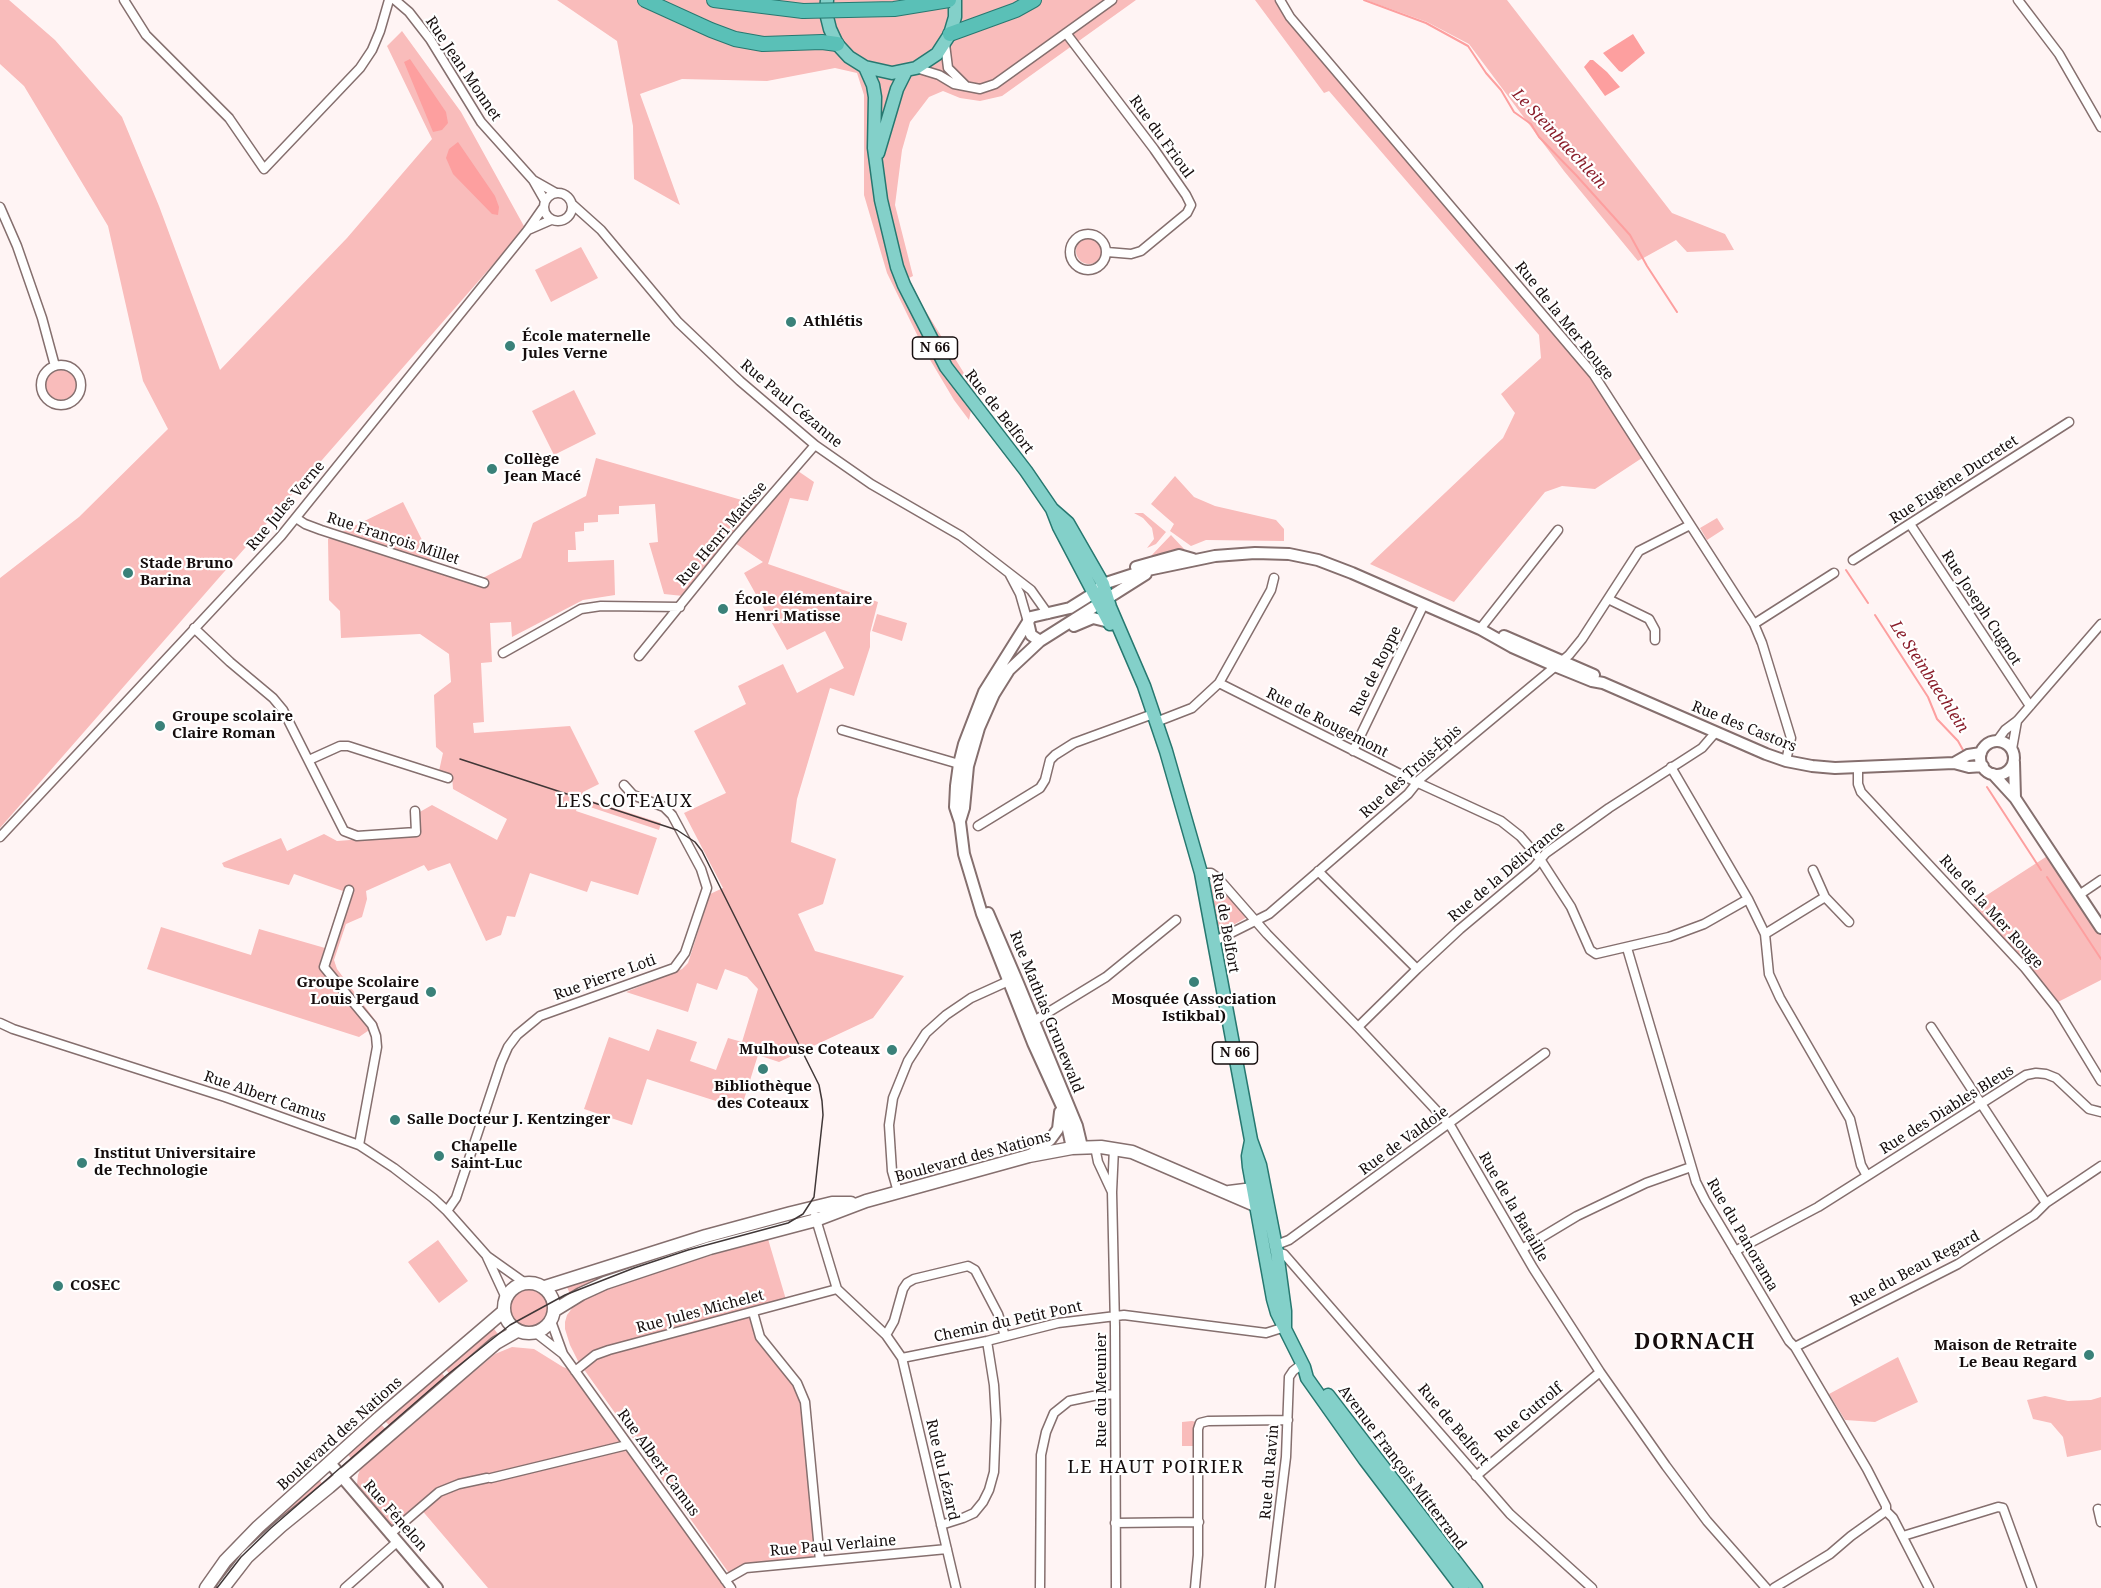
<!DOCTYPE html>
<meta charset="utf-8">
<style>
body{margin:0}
canvas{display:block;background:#fff4f4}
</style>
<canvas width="2101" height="1588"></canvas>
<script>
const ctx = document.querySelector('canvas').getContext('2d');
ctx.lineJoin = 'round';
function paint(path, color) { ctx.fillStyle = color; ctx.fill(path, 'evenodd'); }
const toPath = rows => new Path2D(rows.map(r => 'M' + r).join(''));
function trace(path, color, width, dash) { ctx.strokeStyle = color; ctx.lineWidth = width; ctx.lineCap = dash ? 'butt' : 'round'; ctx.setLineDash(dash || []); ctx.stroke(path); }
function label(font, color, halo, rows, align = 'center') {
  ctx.font = font + ' "Noto Serif",serif'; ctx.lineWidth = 4.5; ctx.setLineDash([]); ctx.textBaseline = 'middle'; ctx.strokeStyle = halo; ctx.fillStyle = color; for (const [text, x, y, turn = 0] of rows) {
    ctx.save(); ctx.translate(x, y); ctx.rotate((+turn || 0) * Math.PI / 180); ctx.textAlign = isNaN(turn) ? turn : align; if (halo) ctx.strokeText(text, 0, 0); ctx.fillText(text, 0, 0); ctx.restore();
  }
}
const green = toPath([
 [0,0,9,0,55,40,122,117,159,206,220,370,347,238,432,139,387,46,402,31,461,112,525,228,0,828,0,578,79,517,168,429,143,381,108,226,24,86,0,64],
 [557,0,1136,0,1002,96,980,101,960,98,943,91,929,97,910,122,902,150,895,205,913,276,909,278,922,305,975,391,969,420,954,400,926,353,887,273,864,195,864,95,857,73,835,68,767,81,682,79,640,94,680,205,634,179,633,126,617,41],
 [1255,0,1277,0,1592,380,1642,458,1595,489,1562,486,1545,492,1454,602,1370,564,1503,438,1515,413,1501,394,1541,358,1539,335,1329,91,1324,93],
 [1366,0,1507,0,1672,213,1725,234,1734,250,1687,252,1676,240,1638,261,1564,171,1469,44,1427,22],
 '1076 251a13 13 0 1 1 26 0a13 13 0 1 1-26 0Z',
 [581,247,598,278,551,302,535,270],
 '46 385a15 15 0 1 1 30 0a15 15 0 1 1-30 0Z',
 [574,390,596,434,554,455,532,411],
 [596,458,766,507,798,471,814,482,808,501,790,498,768,564,878,602,870,633,870,647,854,696,830,688,797,799,791,842,836,859,823,904,798,914,815,951,904,976,873,1018,779,1062,758,1055,741,1109,647,1079,632,1125,584,1109,609,1037,649,1051,657,1029,697,1042,690,1061,716,1070,728,1038,742,1042,758,989,747,977,725,969,717,990,697,983,688,1012,626,992,682,969,688,963,710,894,723,888,684,813,726,793,694,731,746,704,738,686,783,664,797,693,844,668,825,631,787,650,744,573,763,562,729,539,683,596,664,594,649,543,658,542,655,504,619,506,619,514,598,515,598,522,584,523,584,531,575,532,576,550,568,550,568,562,614,560,615,595,583,600,512,637,511,622,490,623,492,662,481,663,484,722,473,723,474,733,570,726,599,784,583,792,576,811,657,838,638,895,591,881,587,892,530,873,515,917,507,916,501,935,486,941,450,863,428,871,424,865,366,891,367,899,362,917,346,924,334,960,337,969,378,1024,359,1037,147,969,161,927,251,955,259,929,325,948,343,891,294,874,289,885,224,867,222,863,281,838,287,851,324,834,337,841,418,835,418,813,432,805,497,840,507,819,453,789,452,776,439,771,443,753,436,747,434,695,451,682,449,654,420,634,341,638,340,611,329,600,328,539,403,502,433,562,483,578,521,558,533,523,586,496],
 [1175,476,1194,497,1215,506,1276,520,1284,529,1284,541,1206,540,1191,546,1170,531,1174,524,1151,504],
 [1134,513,1143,513,1166,532,1156,544,1147,548,1154,539,1152,528,1143,518],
 [1717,518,1724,529,1707,540,1700,528],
 [1171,535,1185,550,1149,558],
 [877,614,907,623,902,641,872,631],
 [586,799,661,823,659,830,584,805],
 [2052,853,2101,928,2101,980,2058,1002,1973,904],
 [1212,882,1218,884,1249,916,1219,933,1211,886],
 [808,1210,815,1215,571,1296,566,1285],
 [768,1239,787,1303,753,1312,760,1337,803,1393,820,1561,746,1568,731,1576,578,1361,570,1345,565,1329,565,1322,567,1315,576,1303,592,1295,681,1264],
 [438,1240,468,1281,439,1303,408,1262],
 '510 1307a19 19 0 1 1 38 0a19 19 0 1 1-38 0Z',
 [492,1326,500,1337,452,1377,443,1366],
 [512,1347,534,1349,563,1367,575,1371,731,1588,488,1588,420,1508,390,1534,356,1494,358,1475,361,1467,495,1354],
 [1898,1357,1918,1402,1875,1422,1845,1420,1829,1394],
 [441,1372,446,1378,390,1426,385,1421],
 [2045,1396,2068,1401,2091,1400,2101,1397,2101,1450,2067,1457,2063,1437,2051,1423,2033,1419,2027,1400],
 [1192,1421,1200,1423,1199,1446,1182,1446,1182,1422],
 [379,1422,388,1432,353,1461,346,1452],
 [317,1477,325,1487,220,1588,209,1588,224,1565]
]);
const water = toPath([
 [1633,34,1645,53,1622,72,1619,71,1603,53],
 [410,59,446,112,448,123,442,130,433,132,404,62],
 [1590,60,1593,60,1607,72,1620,87,1605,96,1584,67],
 [458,142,495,196,499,207,498,215,492,214,453,174,446,158,449,149]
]);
const stream = toPath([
 [1364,0,1426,23,1468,46,1486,73,1501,90,1514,112,1531,124,1539,137,1576,175,1630,235,1647,266,1677,312],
 [1846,570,1868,603],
 [1875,615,1928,697,1937,719,1958,741,1963,750],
 [1987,787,2041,870],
 [2047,877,2101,959]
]);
const minor = toPath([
 [124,0,146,35,229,118,264,169,360,68,372,50,380,31,389,0],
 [395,0,409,12,430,39,481,122,533,180,545,201],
 [1280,0,1290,17,1594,375,1754,624,1762,643,1791,738,1786,761],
 [2018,0,2059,54,2101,127],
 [1066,33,1154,149,1186,195,1191,205,1187,213,1141,251,1131,254,1107,252],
 [945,44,948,68,966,86],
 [916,68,939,75,954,84,980,89,995,84,1112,0],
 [533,180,556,193],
 '544 207a14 14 0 1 1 28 0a14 14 0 1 1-28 0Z',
 [572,204,601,230,678,322,740,381,815,445,871,484,961,536,1031,590,1048,614],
 [0,207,17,246,42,318,55,366],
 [528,230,551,220],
 '1070 252a18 18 0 1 1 36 0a18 18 0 1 1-36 0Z',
 '41 385a20 20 0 1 1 40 0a20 20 0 1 1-40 0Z',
 [296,518,305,524,321,530,484,583],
 [1910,524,2030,706],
 [1853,560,2069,422],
 [1010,575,1020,594,1028,622],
 [1608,599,1649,619,1655,630,1655,640],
 [1754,624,1834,573],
 [194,628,230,662,273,698,283,710,344,831,357,836,416,832,415,811],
 [1480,629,1558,530],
 [503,653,581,609,601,606,680,607],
 [639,656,737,535,815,445],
 [1219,683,1414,781,1501,821,1520,836,1540,859,1571,907,1590,950,1596,954,1669,937,1704,924,1748,899],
 [1156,722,1192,708,1219,683,1271,590,1274,578],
 [842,730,959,764],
 [1997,741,2005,730,2017,721,2101,624],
 [2012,749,2017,721],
 [1353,751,1424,604],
 [309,760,340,746,348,746,448,778],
 [1671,767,1748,899,1765,934,1769,974,1780,998,1850,1119,1861,1165,1867,1176,1818,1207,1735,1251],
 [1858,768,1858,784,1861,792,2025,968,2056,1007,2101,1081],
 [978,826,1040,788,1045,780,1050,760,1055,755,1074,743,1153,714],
 [0,837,281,536,527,231,543,208],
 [1813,870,1825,897,1849,922],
 [1318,871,1417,969],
 [1201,873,1211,873,1218,878,1267,934,1358,1027,1450,1125,1533,1268,1600,1372,1666,1466,1707,1521,1766,1588],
 [349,890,324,967,372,1025,376,1036,377,1047,359,1145],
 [2079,895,2101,880],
 [1765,934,1825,897],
 [1213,942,1269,914,1408,794,1420,779,1569,655,1582,639,1639,551,1690,525],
 [1627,948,1696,1182,1705,1200,1789,1341,1795,1347,1867,1469,1886,1506,1886,1511],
 [1034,1021,1106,977,1176,920],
 [0,1023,13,1029,225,1097,359,1145,394,1168,433,1198,447,1211,487,1256,525,1283],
 [1358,1027,1417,969,1460,929,1534,867,1546,853,1609,808,1702,748,1715,733],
 [1931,1027,2046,1203],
 [1095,1147,1098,1162,1112,1192,1114,1148],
 [1867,1176,2026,1075,2036,1073,2046,1074,2056,1078,2089,1109,2101,1112],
 [898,1192,892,1171,889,1125,893,1098,908,1061,926,1033,946,1015,971,998,1013,979],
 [1112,1192,1115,1327,1116,1588],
 [447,1211,456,1198,501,1063,508,1047,517,1035,540,1016,674,968,685,953,707,888,701,869,672,815,664,807,633,795,624,785],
 [815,1216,837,1289,886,1335,902,1358,987,1341,1058,1323,1124,1315,1266,1333,1285,1327],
 [1276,1245,1289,1240,1545,1053],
 [1522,1249,1577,1216,1646,1183,1691,1167],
 [1277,1252,1284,1254,1510,1514,1592,1588],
 [487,1257,506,1298],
 [753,1312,760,1337,797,1383,805,1402,820,1561],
 [551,1321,563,1354,731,1588],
 [536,1333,563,1354],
 [886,1335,894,1321,903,1289,907,1283,914,1279,968,1266,975,1270,998,1314,1005,1336],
 [1795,1347,1958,1264,2034,1215,2046,1203,2101,1166],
 [902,1358,956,1588],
 [575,1371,595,1355,609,1350,837,1289],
 [1476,1476,1600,1372],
 [491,1478,627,1445],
 [2098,1509,2101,1522],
 [1886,1511,1893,1518,1929,1588],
 [1115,1523,1199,1522],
 [941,1525,963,1518,974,1513,983,1502,989,1490,994,1472,996,1420,994,1385,987,1341],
 [390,1534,439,1492,459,1484,487,1478],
 [1903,1536,1998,1507,2003,1508,2032,1588],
 [725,1580,746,1568,947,1549],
 [345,1588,397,1542],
 [1040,1588,1041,1455,1046,1432,1054,1413,1069,1401,1093,1396,1115,1394],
 [1195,1588,1198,1555,1198,1429,1200,1423,1208,1421,1288,1420],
 [1270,1588,1286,1457,1289,1377,1293,1371,1302,1364],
 [1774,1588,1830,1554,1851,1536,1886,1511]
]);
const tertiary = toPath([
 [1136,567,1179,555,1193,559],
 [1028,622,1031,635,1040,641,1146,574],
 [1074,626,1093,618,1109,622],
 [1504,636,1594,675],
 '1980 758a17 17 0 1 1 34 0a17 17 0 1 1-34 0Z',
 [2014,762,2015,798],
 [1954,763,1968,755,1981,753],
 [1993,774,2015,798,2101,928],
 [960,821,964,808,968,766,979,728,994,694,1009,670,1040,641],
 [988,913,1018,983,1077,1126,1082,1147],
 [1072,1148,1064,1111,1033,1043,982,914,964,854,960,822,955,807,956,786,959,764,964,744,984,692,1031,617,1070,608,1094,593,1103,584,1143,571,1215,556,1255,553,1289,554,1318,560,1352,573,1480,629,1512,647,1555,666,1592,681,1603,683,1766,754,1786,761,1812,766,1835,768,1954,763,1969,767,1983,766],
 [1029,1156,1050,1140,1058,1129,1060,1112],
 [330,1463,437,1588]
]);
const secondary = toPath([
 '504 1308a25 25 0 1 1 50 0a25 25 0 1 1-50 0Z',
 [545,1287,706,1236,791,1213,832,1203,851,1203],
 [555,1310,581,1294,605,1283,710,1248,816,1220,866,1201,1029,1156,1072,1148,1101,1147,1132,1152,1255,1205,1265,1196,1253,1189,1229,1192],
 [206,1588,225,1561,258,1527,379,1418,504,1311],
 [223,1588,247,1557,281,1526,329,1487,496,1343,517,1331]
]);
const primary = toPath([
 [827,0,826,13,830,29,837,44,849,57,865,67,892,73,916,68,937,54,950,34,955,17,955,0],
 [865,67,873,85,875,97,874,148,881,200,897,267,904,285,946,367,1026,471,1052,509,1059,527,1110,624],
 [878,153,897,89,906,71],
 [1052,509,1068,523,1103,584,1110,607,1144,686,1166,751,1201,873,1251,1140,1260,1165,1277,1252,1285,1311,1285,1327],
 [1251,1141,1248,1156,1249,1167,1273,1299,1277,1313,1304,1367,1307,1378,1365,1460,1462,1588],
 [1328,1395,1476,1588]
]);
const trunk = toPath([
 [645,0,711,30,735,39,763,44,822,42,837,44],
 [714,0,803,11],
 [950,34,1016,10,1034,0]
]);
const tram = toPath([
 [217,1588,241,1557,271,1528,447,1375,510,1325,565,1295,634,1268,688,1250,788,1223,803,1214,814,1197,823,1115,822,1101,819,1085,702,851,695,842,677,830,460,759]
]);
const trunkBridge = toPath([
 [803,11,894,9,949,0]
]);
const markers = [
 [791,322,6,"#3a8179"],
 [510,346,6,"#3a8179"],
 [492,469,6,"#3a8179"],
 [128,573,6,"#3a8179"],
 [723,609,6,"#3a8179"],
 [160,726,6,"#3a8179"],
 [1194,982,6,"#3a8179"],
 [431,992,6,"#3a8179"],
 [892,1050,6,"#3a8179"],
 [763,1069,6,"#3a8179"],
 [395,1120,6,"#3a8179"],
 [439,1156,6,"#3a8179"],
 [82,1163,6,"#3a8179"],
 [58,1286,6,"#3a8179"],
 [2089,1355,6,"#3a8179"]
];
const shields = [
 [935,348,45],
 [1235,1053,45]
];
const shieldNames = [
 ["N 66",935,348],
 ["N 66",1235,1053]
];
const streetNames = [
 ["Rue Jean Monnet",463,69,56],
 ["Rue du Frioul",1161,137,54],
 ["Rue de la Mer Rouge",1564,321,51],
 ["Rue Paul Cézanne",791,404,40],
 ["Rue de Belfort",999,412,52],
 ["Rue Eugène Ducretet",1954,480,-33],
 ["Rue Jules Verne",286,506,-50],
 ["Rue Henri Matisse",722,534,-50],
 ["Rue François Millet",393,539,18],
 ["Rue Joseph Cugnot",1981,608,57],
 ["Rue de Roppe",1376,671,-64],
 ["Rue de Rougemont",1327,723,27],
 ["Rue des Castors",1744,727,22],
 ["Rue des Trois-Épis",1411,772,-42],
 ["Rue de la Délivrance",1507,872,-40],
 ["Rue de la Mer Rouge",1991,912,48],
 ["Rue de Belfort",1225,923,80],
 ["Rue Pierre Loti",605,978,-20],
 ["Rue Mathias Grunewald",1046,1012,68],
 ["Rue Albert Camus",265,1097,19],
 ["Rue des Diables Bleus",1947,1110,-32],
 ["Rue de Valdoie",1404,1141,-36],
 ["Boulevard des Nations",973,1157,-15],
 ["Rue de la Bataille",1513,1207,60],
 ["Rue du Panorama",1742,1235,60],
 ["Rue du Beau Regard",1915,1269,-28],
 ["Rue Jules Michelet",700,1312,-15],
 ["Chemin du Petit Pont",1008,1322,-12],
 ["Rue du Meunier",1102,1390,-90],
 ["Rue Gutrolf",1529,1413,-40],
 ["Rue de Belfort",1453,1425,50],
 ["Boulevard des Nations",340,1434,-42],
 ["Rue Albert Camus",658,1463,54],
 ["Avenue François Mitterrand",1402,1468,53],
 ["Rue du Lézard",942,1470,77],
 ["Rue du Ravin",1270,1472,-85],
 ["Rue Fénelon",395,1516,49],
 ["Rue Paul Verlaine",833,1546,-5]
];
const poiNames = [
 ["Athlétis",803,322],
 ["École maternelle",522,337],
 ["Jules Verne",522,354],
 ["Collège",504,460],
 ["Jean Macé",504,477],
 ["Stade Bruno",140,564],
 ["Barina",140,581],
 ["École élémentaire",735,600],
 ["Henri Matisse",735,617],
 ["Groupe scolaire",172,717],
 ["Claire Roman",172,734],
 ["Groupe Scolaire",419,983,"right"],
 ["Louis Pergaud",419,1000,"right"],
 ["Mosquée (Association",1194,1000,"center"],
 ["Istikbal)",1194,1017,"center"],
 ["Mulhouse Coteaux",880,1050,"right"],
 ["Bibliothèque",763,1087,"center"],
 ["des Coteaux",763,1104,"center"],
 ["Salle Docteur J. Kentzinger",407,1120],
 ["Chapelle",451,1147],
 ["Saint-Luc",451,1164],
 ["Institut Universitaire",94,1154],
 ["de Technologie",94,1171],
 ["COSEC",70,1286],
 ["Maison de Retraite",2077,1346,"right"],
 ["Le Beau Regard",2077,1363,"right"]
];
const waterNames = [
 ["Le Steinbaechlein",1559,139,47],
 ["Le Steinbaechlein",1929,677,57]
];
const quarterNames = [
 ["LES COTEAUX",625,802],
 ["LE HAUT POIRIER",1156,1468]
];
const districtNames = [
 ["DORNACH",1695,1343]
];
paint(green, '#f9bcbb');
paint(water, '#fd9f9f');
trace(stream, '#fd9f9f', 2);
trace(minor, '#856f6e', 11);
trace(tertiary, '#856f6e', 14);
trace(secondary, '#856f6e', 15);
trace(primary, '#277870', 15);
trace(trunk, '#277870', 16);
trace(minor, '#fff', 8);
trace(tertiary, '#fff', 10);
trace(secondary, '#fff', 12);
trace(primary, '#83d0c9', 12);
trace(trunk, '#5ac0b7', 14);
trace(tram, '#403737', 1.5);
trace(trunkBridge, '#277870', 16, []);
trace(trunkBridge, '#5ac0b7', 14);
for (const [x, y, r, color] of markers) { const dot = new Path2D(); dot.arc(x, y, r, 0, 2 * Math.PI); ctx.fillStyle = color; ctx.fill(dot); trace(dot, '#fff', 2); }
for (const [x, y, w] of shields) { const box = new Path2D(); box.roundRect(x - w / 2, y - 11, w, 22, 4.5); ctx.fillStyle = '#fff'; ctx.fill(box); trace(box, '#150d0d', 1.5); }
label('bold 14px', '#150d0d', null, shieldNames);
label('15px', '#150d0d', '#fff', streetNames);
label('bold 15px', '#150d0d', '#fff', poiNames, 'left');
label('italic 16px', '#8a1e2b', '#fff', waterNames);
ctx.letterSpacing = '1.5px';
label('18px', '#150d0d', '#fff', quarterNames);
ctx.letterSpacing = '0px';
ctx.letterSpacing = '1.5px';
label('bold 21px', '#150d0d', '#fff', districtNames);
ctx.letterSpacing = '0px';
</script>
